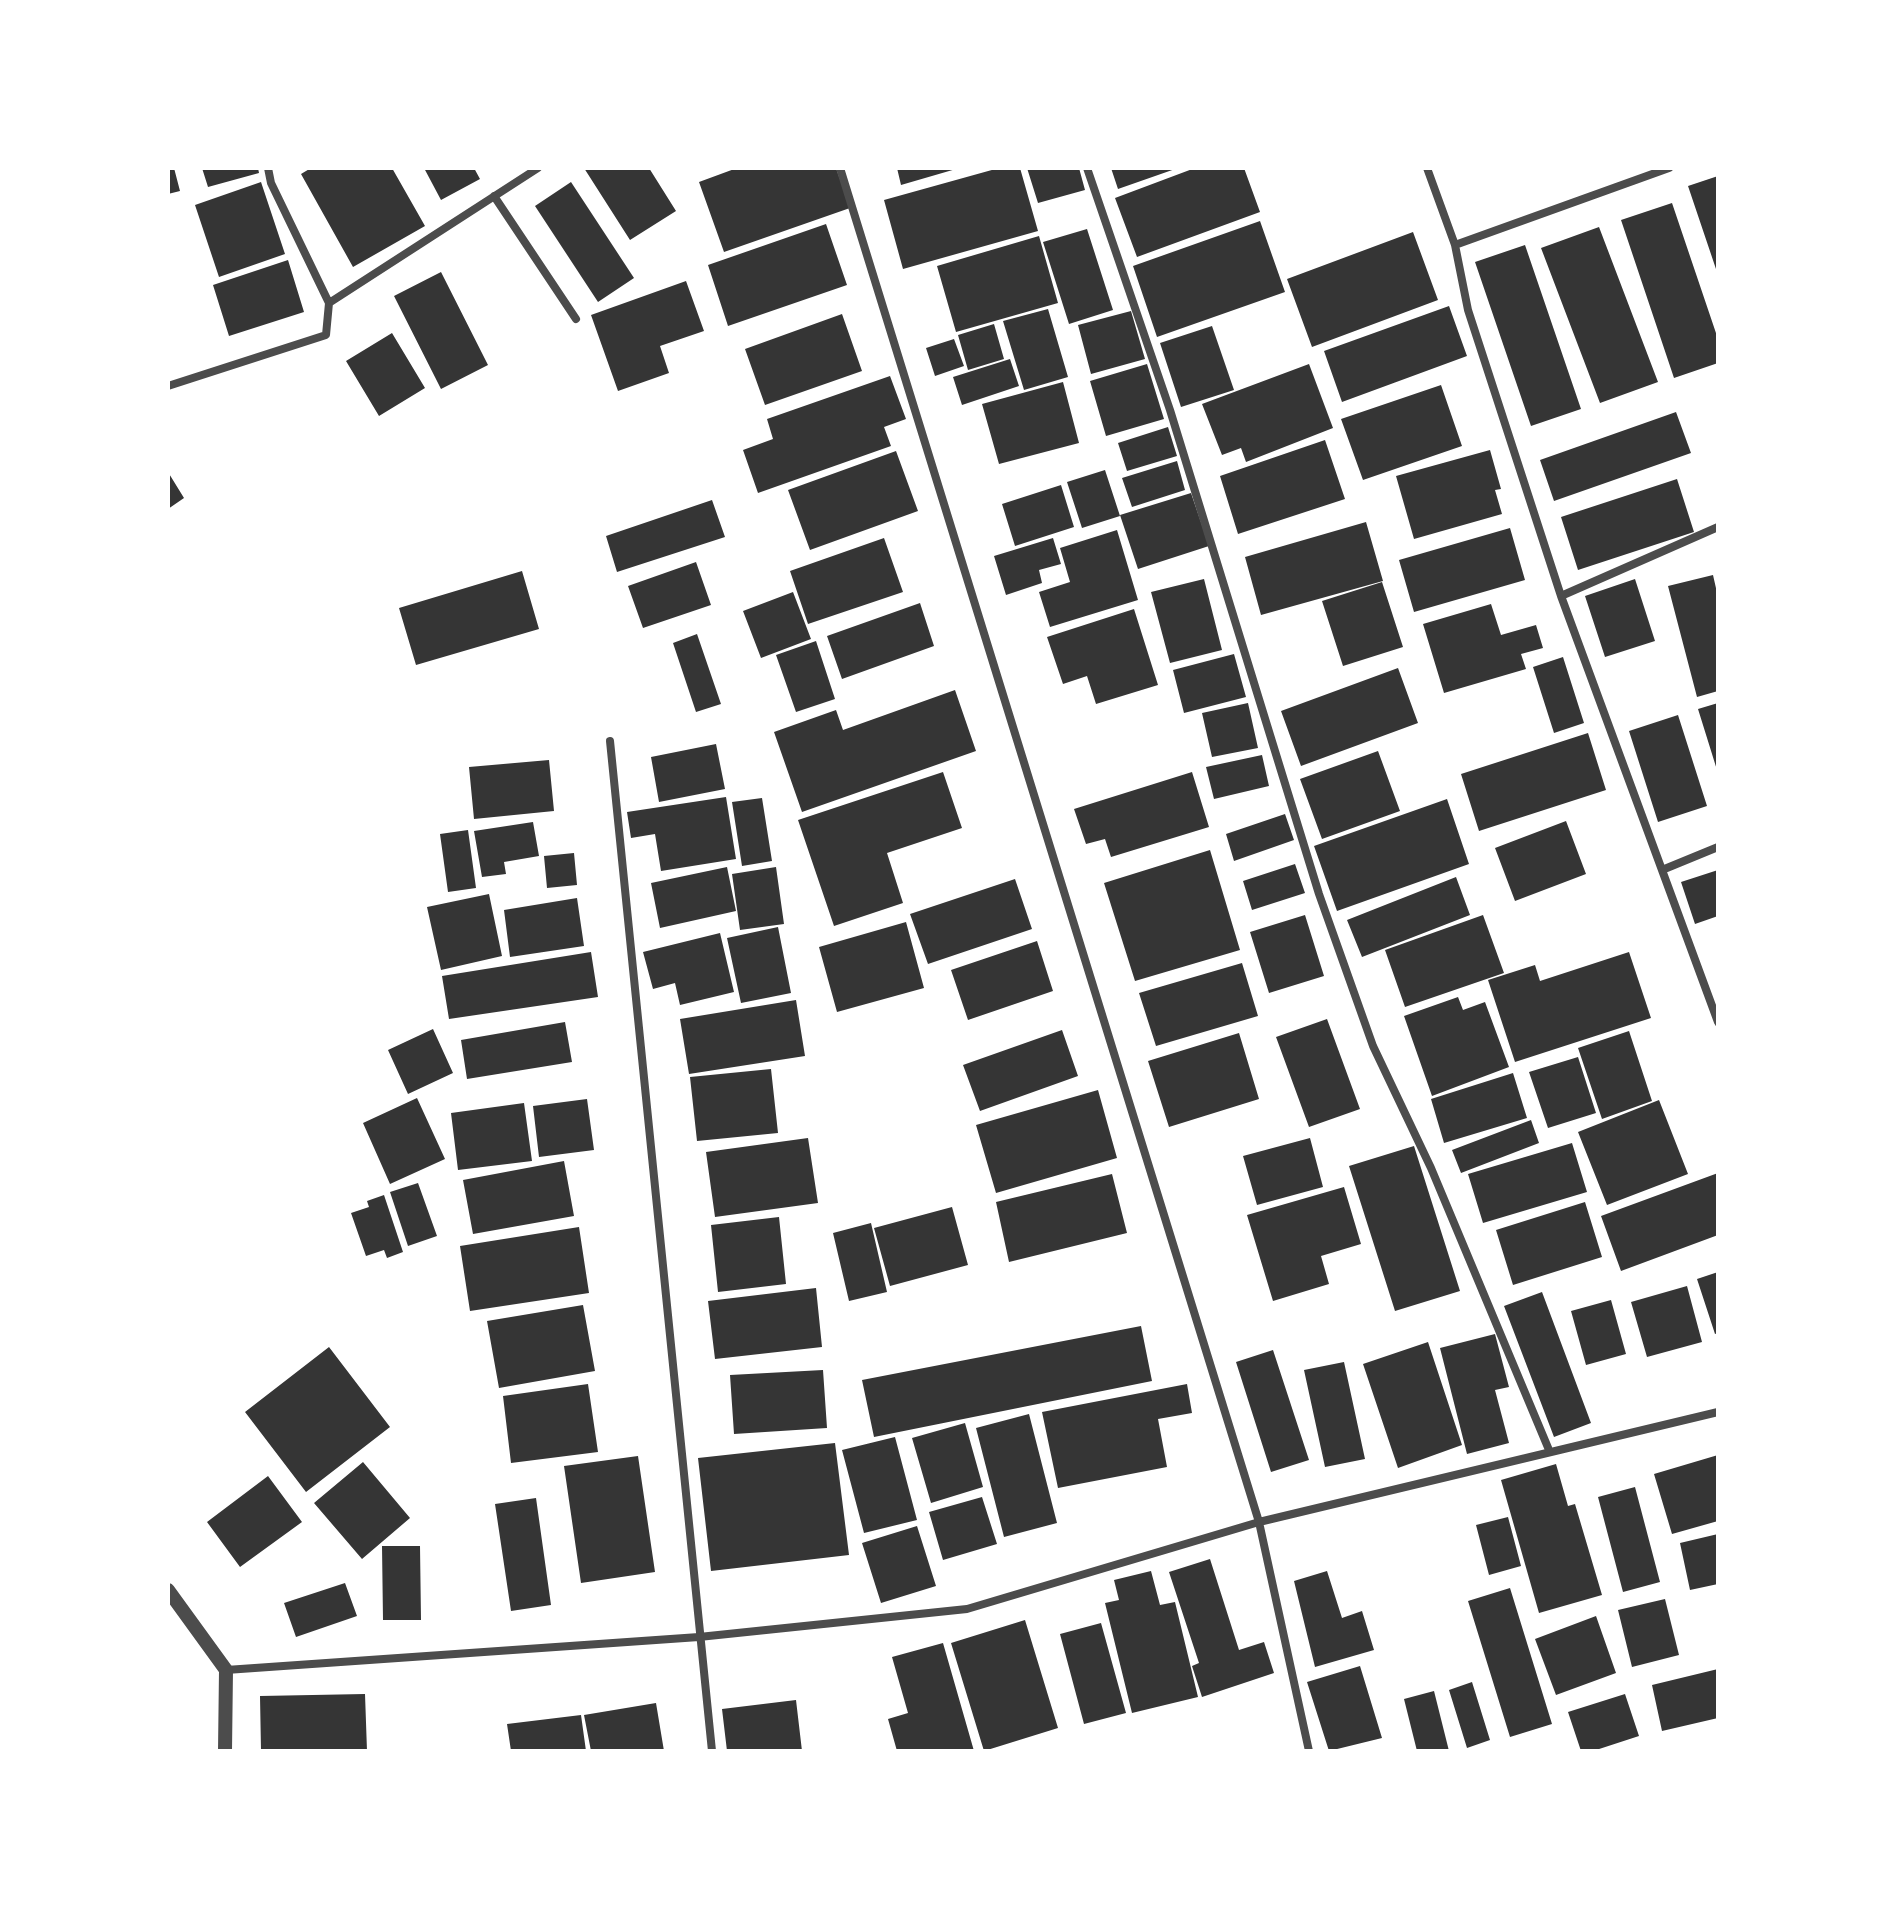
<!DOCTYPE html>
<style>
body{margin:0}
#map{position:relative;width:1886px;height:1919px;overflow:hidden;background:#fff;font-family:"Archivo Narrow",sans-serif}
canvas{display:block}
.frame{position:absolute;inset:0;border:170px solid #fff;pointer-events:none}
</style>
<div id="map">
<canvas width="1886" height="1919"></canvas>
<div class="frame"></div>
</div>
<script>
const ctx = document.querySelector('canvas').getContext('2d');
ctx.lineJoin = 'round';
function paint(path, color) { ctx.fillStyle = color; ctx.fill(path, 'evenodd'); }
const toPath = rows => new Path2D(rows.map(r => 'M' + r).join(''));
function trace(path, color, width, dash) { ctx.strokeStyle = color; ctx.lineWidth = width; ctx.lineCap = dash ? 'butt' : 'round'; ctx.setLineDash(dash || []); ctx.stroke(path); }
const building = toPath([
 [168,168,174,168,180,191,168,194],
 [202,168,258,168,259,173,208,187],
 [311,168,392,168,425,226,353,267,301,174],
 [424,168,474,168,480,179,441,200],
 [584,168,649,168,676,211,630,240],
 [737,168,836,168,850,208,724,252,699,182],
 [897,168,956,168,956,169,901,185],
 [999,168,1020,168,1038,231,903,269,884,200],
 [1027,168,1079,168,1085,190,1038,203],
 [1111,168,1178,168,1118,189],
 [1195,168,1244,168,1260,212,1137,257,1115,198],
 [1718,176,1718,272,1717,272,1688,186],
 [261,182,285,254,219,277,195,205],
 [571,182,634,278,598,302,535,206],
 [1672,203,1718,339,1718,363,1674,378,1621,220],
 [1260,221,1285,292,1157,337,1133,266],
 [826,224,847,285,728,326,708,265],
 [1599,227,1658,382,1600,403,1541,248],
 [1087,229,1113,310,1069,324,1043,242],
 [1413,232,1438,300,1312,347,1287,279],
 [1039,236,1058,303,956,332,937,266],
 [1525,245,1581,409,1531,426,1475,262],
 [288,260,304,312,229,336,213,285],
 [441,272,488,365,441,389,394,296],
 [686,281,704,331,660,346,669,373,618,391,591,315],
 [1449,306,1467,356,1342,402,1324,351],
 [1048,309,1068,377,1024,390,1003,321],
 [1131,311,1145,359,1091,374,1078,325],
 [842,314,862,371,765,405,745,349],
 [994,324,1004,359,968,370,958,335],
 [1212,326,1234,390,1181,407,1160,343],
 [392,333,425,388,379,416,346,361],
 [954,339,964,366,935,376,926,348],
 [1010,359,1019,386,962,405,953,377],
 [1147,364,1164,419,1106,436,1090,381],
 [1309,364,1333,428,1246,462,1241,448,1222,455,1202,404],
 [890,376,906,419,884,427,891,446,758,493,743,450,773,439,767,419],
 [1063,382,1079,443,999,464,982,404],
 [1441,385,1462,446,1363,480,1341,419],
 [1676,412,1691,453,1554,501,1540,460],
 [1168,427,1177,456,1127,471,1118,443],
 [1325,440,1345,499,1238,534,1220,476],
 [1490,450,1501,489,1495,490,1502,514,1414,539,1396,476],
 [896,451,918,511,810,550,788,490],
 [1177,461,1185,490,1132,507,1122,478],
 [1105,470,1120,516,1082,528,1067,482],
 [168,472,184,498,168,509],
 [1677,479,1694,532,1578,570,1561,517],
 [1061,485,1074,527,1015,546,1002,504],
 [1191,493,1209,546,1138,569,1120,515],
 [712,500,725,537,617,572,606,536],
 [1366,522,1383,581,1261,615,1245,557],
 [1510,528,1525,580,1414,612,1399,560],
 [1117,530,1138,600,1050,627,1039,592,1070,582,1060,548],
 [884,538,903,592,808,624,790,571],
 [1053,538,1061,564,1039,570,1042,583,1006,595,994,556],
 [696,562,711,605,643,628,628,586],
 [522,571,539,629,416,665,399,608],
 [1713,575,1718,597,1718,691,1697,697,1668,586],
 [1204,579,1222,650,1170,663,1151,592],
 [1635,579,1655,641,1605,657,1585,596],
 [1382,582,1403,647,1343,666,1322,601],
 [793,592,811,639,761,658,743,611],
 [920,603,934,646,842,679,827,636],
 [1491,604,1501,635,1536,625,1543,648,1521,654,1526,669,1444,693,1423,624],
 [1134,609,1158,685,1096,704,1087,676,1063,684,1047,637],
 [697,634,721,704,696,712,673,643],
 [816,641,835,699,796,712,776,655],
 [1234,654,1246,697,1184,713,1173,670],
 [1563,657,1584,723,1554,733,1533,667],
 [1398,668,1418,723,1301,766,1281,711],
 [955,690,976,751,802,812,774,732,836,710,843,730],
 [1248,703,1258,748,1212,757,1202,713],
 [1718,703,1718,770,1717,770,1698,709],
 [1678,715,1707,806,1658,822,1629,731],
 [1588,733,1606,790,1479,831,1461,774],
 [716,744,725,789,659,802,651,757],
 [1378,751,1400,811,1322,839,1300,779],
 [1262,755,1269,786,1214,799,1206,767],
 [549,760,554,811,474,819,469,767],
 [943,772,962,828,887,853,903,903,834,926,798,820],
 [1192,772,1209,827,1111,857,1105,839,1086,844,1074,809],
 [726,797,736,859,661,871,655,834,631,838,627,812],
 [762,798,772,861,742,866,732,802],
 [1447,799,1469,864,1337,911,1314,846],
 [1285,814,1294,840,1234,861,1226,834],
 [1566,821,1586,874,1515,901,1495,848],
 [533,822,539,856,504,862,506,874,482,877,474,831],
 [468,830,476,888,448,892,440,834],
 [1210,850,1240,950,1135,981,1104,883],
 [574,853,577,885,547,888,544,856],
 [1295,864,1305,893,1252,910,1243,881],
 [727,867,736,911,660,928,651,883],
 [776,867,784,924,740,930,732,874],
 [1718,870,1718,916,1695,924,1681,882],
 [1456,877,1470,915,1362,957,1347,920],
 [1015,879,1032,929,928,964,910,914],
 [489,894,502,956,441,970,427,907],
 [577,898,584,946,510,957,504,910],
 [1305,915,1324,976,1269,993,1250,932],
 [1483,915,1504,973,1405,1007,1385,950],
 [906,922,924,988,837,1012,819,947],
 [778,927,791,993,741,1003,727,938],
 [720,933,734,992,680,1005,675,983,653,989,643,952],
 [1037,941,1053,991,968,1020,951,970],
 [591,952,598,997,449,1019,442,976],
 [1629,952,1651,1018,1515,1062,1488,980,1535,965,1540,981],
 [1242,963,1258,1016,1156,1046,1139,993],
 [1458,997,1463,1010,1485,1002,1509,1067,1432,1096,1404,1016],
 [796,1000,805,1056,689,1074,680,1019],
 [1327,1019,1360,1109,1309,1127,1276,1037],
 [565,1022,572,1062,467,1079,461,1040],
 [433,1029,453,1073,408,1094,388,1050],
 [1062,1030,1078,1076,980,1111,963,1065],
 [1629,1031,1652,1101,1602,1119,1578,1048],
 [1239,1033,1259,1099,1169,1127,1148,1061],
 [1578,1057,1596,1113,1548,1128,1529,1072],
 [771,1069,778,1133,697,1141,690,1077],
 [1513,1073,1527,1118,1444,1143,1431,1099],
 [1098,1090,1117,1158,996,1193,976,1125],
 [417,1098,445,1159,390,1184,363,1123],
 [587,1099,594,1150,539,1157,533,1106],
 [1659,1100,1688,1174,1607,1205,1578,1132],
 [524,1103,532,1161,458,1170,451,1113],
 [1531,1120,1539,1143,1461,1173,1452,1150],
 [808,1138,818,1203,715,1217,706,1152],
 [1310,1138,1323,1187,1257,1205,1243,1156],
 [1572,1143,1587,1192,1483,1223,1468,1174],
 [1414,1146,1460,1291,1395,1311,1349,1166],
 [564,1161,574,1216,473,1234,463,1180],
 [1718,1173,1718,1235,1621,1271,1601,1216],
 [1112,1174,1127,1233,1009,1262,996,1202],
 [418,1183,437,1236,408,1246,390,1192],
 [1344,1187,1361,1244,1321,1256,1329,1284,1273,1301,1247,1215],
 [384,1195,403,1252,387,1258,384,1250,366,1256,351,1213,369,1207,367,1201],
 [1585,1202,1602,1257,1513,1285,1496,1230],
 [952,1207,968,1265,890,1286,874,1228],
 [779,1217,786,1284,718,1292,711,1225],
 [871,1223,887,1292,849,1301,833,1233],
 [579,1227,589,1293,470,1311,460,1246],
 [1718,1272,1718,1333,1715,1334,1697,1279],
 [1687,1286,1702,1342,1647,1357,1631,1302],
 [816,1288,822,1347,715,1359,708,1301],
 [1542,1292,1591,1423,1554,1437,1504,1306],
 [1611,1300,1626,1354,1586,1365,1571,1311],
 [583,1305,595,1371,499,1388,487,1321],
 [1141,1326,1152,1381,874,1437,862,1380],
 [1495,1334,1509,1387,1495,1390,1509,1443,1467,1454,1440,1348],
 [1428,1342,1462,1445,1398,1468,1363,1364],
 [329,1347,390,1427,306,1492,245,1412],
 [1273,1350,1309,1460,1271,1472,1236,1362],
 [1344,1362,1365,1459,1325,1467,1304,1370],
 [823,1370,827,1428,734,1434,730,1375],
 [588,1384,598,1452,511,1463,503,1396],
 [1187,1384,1192,1413,1158,1419,1167,1467,1058,1488,1042,1412],
 [1029,1414,1057,1523,1004,1537,976,1428],
 [965,1423,983,1487,931,1503,912,1438],
 [895,1437,917,1520,864,1533,842,1450],
 [835,1443,849,1555,711,1571,698,1458],
 [1718,1455,1718,1521,1672,1534,1654,1474],
 [638,1456,655,1572,581,1583,564,1466],
 [363,1462,410,1518,362,1559,314,1503],
 [1556,1464,1568,1506,1575,1504,1602,1595,1539,1613,1501,1480],
 [268,1476,302,1522,240,1567,207,1522],
 [1635,1487,1660,1582,1623,1592,1598,1497],
 [982,1497,997,1544,943,1560,929,1512],
 [536,1498,551,1605,511,1611,495,1504],
 [1508,1517,1521,1566,1489,1575,1476,1525],
 [917,1526,936,1586,881,1603,862,1543],
 [1718,1534,1718,1584,1690,1590,1680,1543],
 [382,1546,420,1546,421,1620,383,1620],
 [1210,1559,1239,1650,1264,1642,1274,1673,1202,1697,1192,1666,1199,1663,1169,1572],
 [1151,1571,1160,1605,1175,1602,1198,1697,1132,1713,1105,1603,1119,1600,1114,1580],
 [1327,1571,1342,1618,1362,1611,1374,1650,1315,1667,1294,1581],
 [345,1583,357,1616,296,1637,284,1603],
 [1510,1588,1552,1724,1510,1737,1468,1601],
 [1665,1599,1679,1655,1632,1667,1618,1610],
 [1596,1616,1616,1673,1556,1695,1535,1639],
 [1025,1620,1058,1728,984,1751,951,1643],
 [1101,1623,1126,1713,1084,1724,1060,1634],
 [943,1643,974,1751,897,1751,888,1719,908,1713,892,1657],
 [1360,1666,1382,1738,1329,1751,1307,1682],
 [1718,1669,1718,1718,1662,1731,1652,1685],
 [1472,1682,1490,1740,1467,1748,1449,1690],
 [1434,1691,1449,1751,1417,1751,1404,1699],
 [365,1694,367,1751,261,1751,260,1696],
 [1625,1694,1639,1736,1593,1751,1581,1751,1568,1712],
 [796,1700,802,1751,727,1751,722,1709],
 [656,1703,664,1751,591,1751,584,1715],
 [581,1715,586,1751,511,1751,507,1724]
]);
const minor = toPath([
 [840,168,1259,1522,1309,1751],
 [1087,168,1170,410,1319,894,1373,1046,1431,1168,1549,1450],
 [1427,168,1455,245,1468,310,1561,596,1718,1022],
 [494,196,576,319],
 [1455,245,1669,168],
 [329,303,538,168],
 [168,386,326,335,329,303,271,183,268,168],
 [1561,596,1718,527],
 [610,741,712,1751],
 [1662,870,1718,847],
 [226,1670,699,1637,967,1609,1259,1522,1718,1412]
]);
const tertiary = toPath([
 [168,1590,226,1670,225,1751]
]);
paint(building, '#353535');
trace(minor, '#4c4c4c', 8);
trace(tertiary, '#4c4c4c', 14);
</script>
